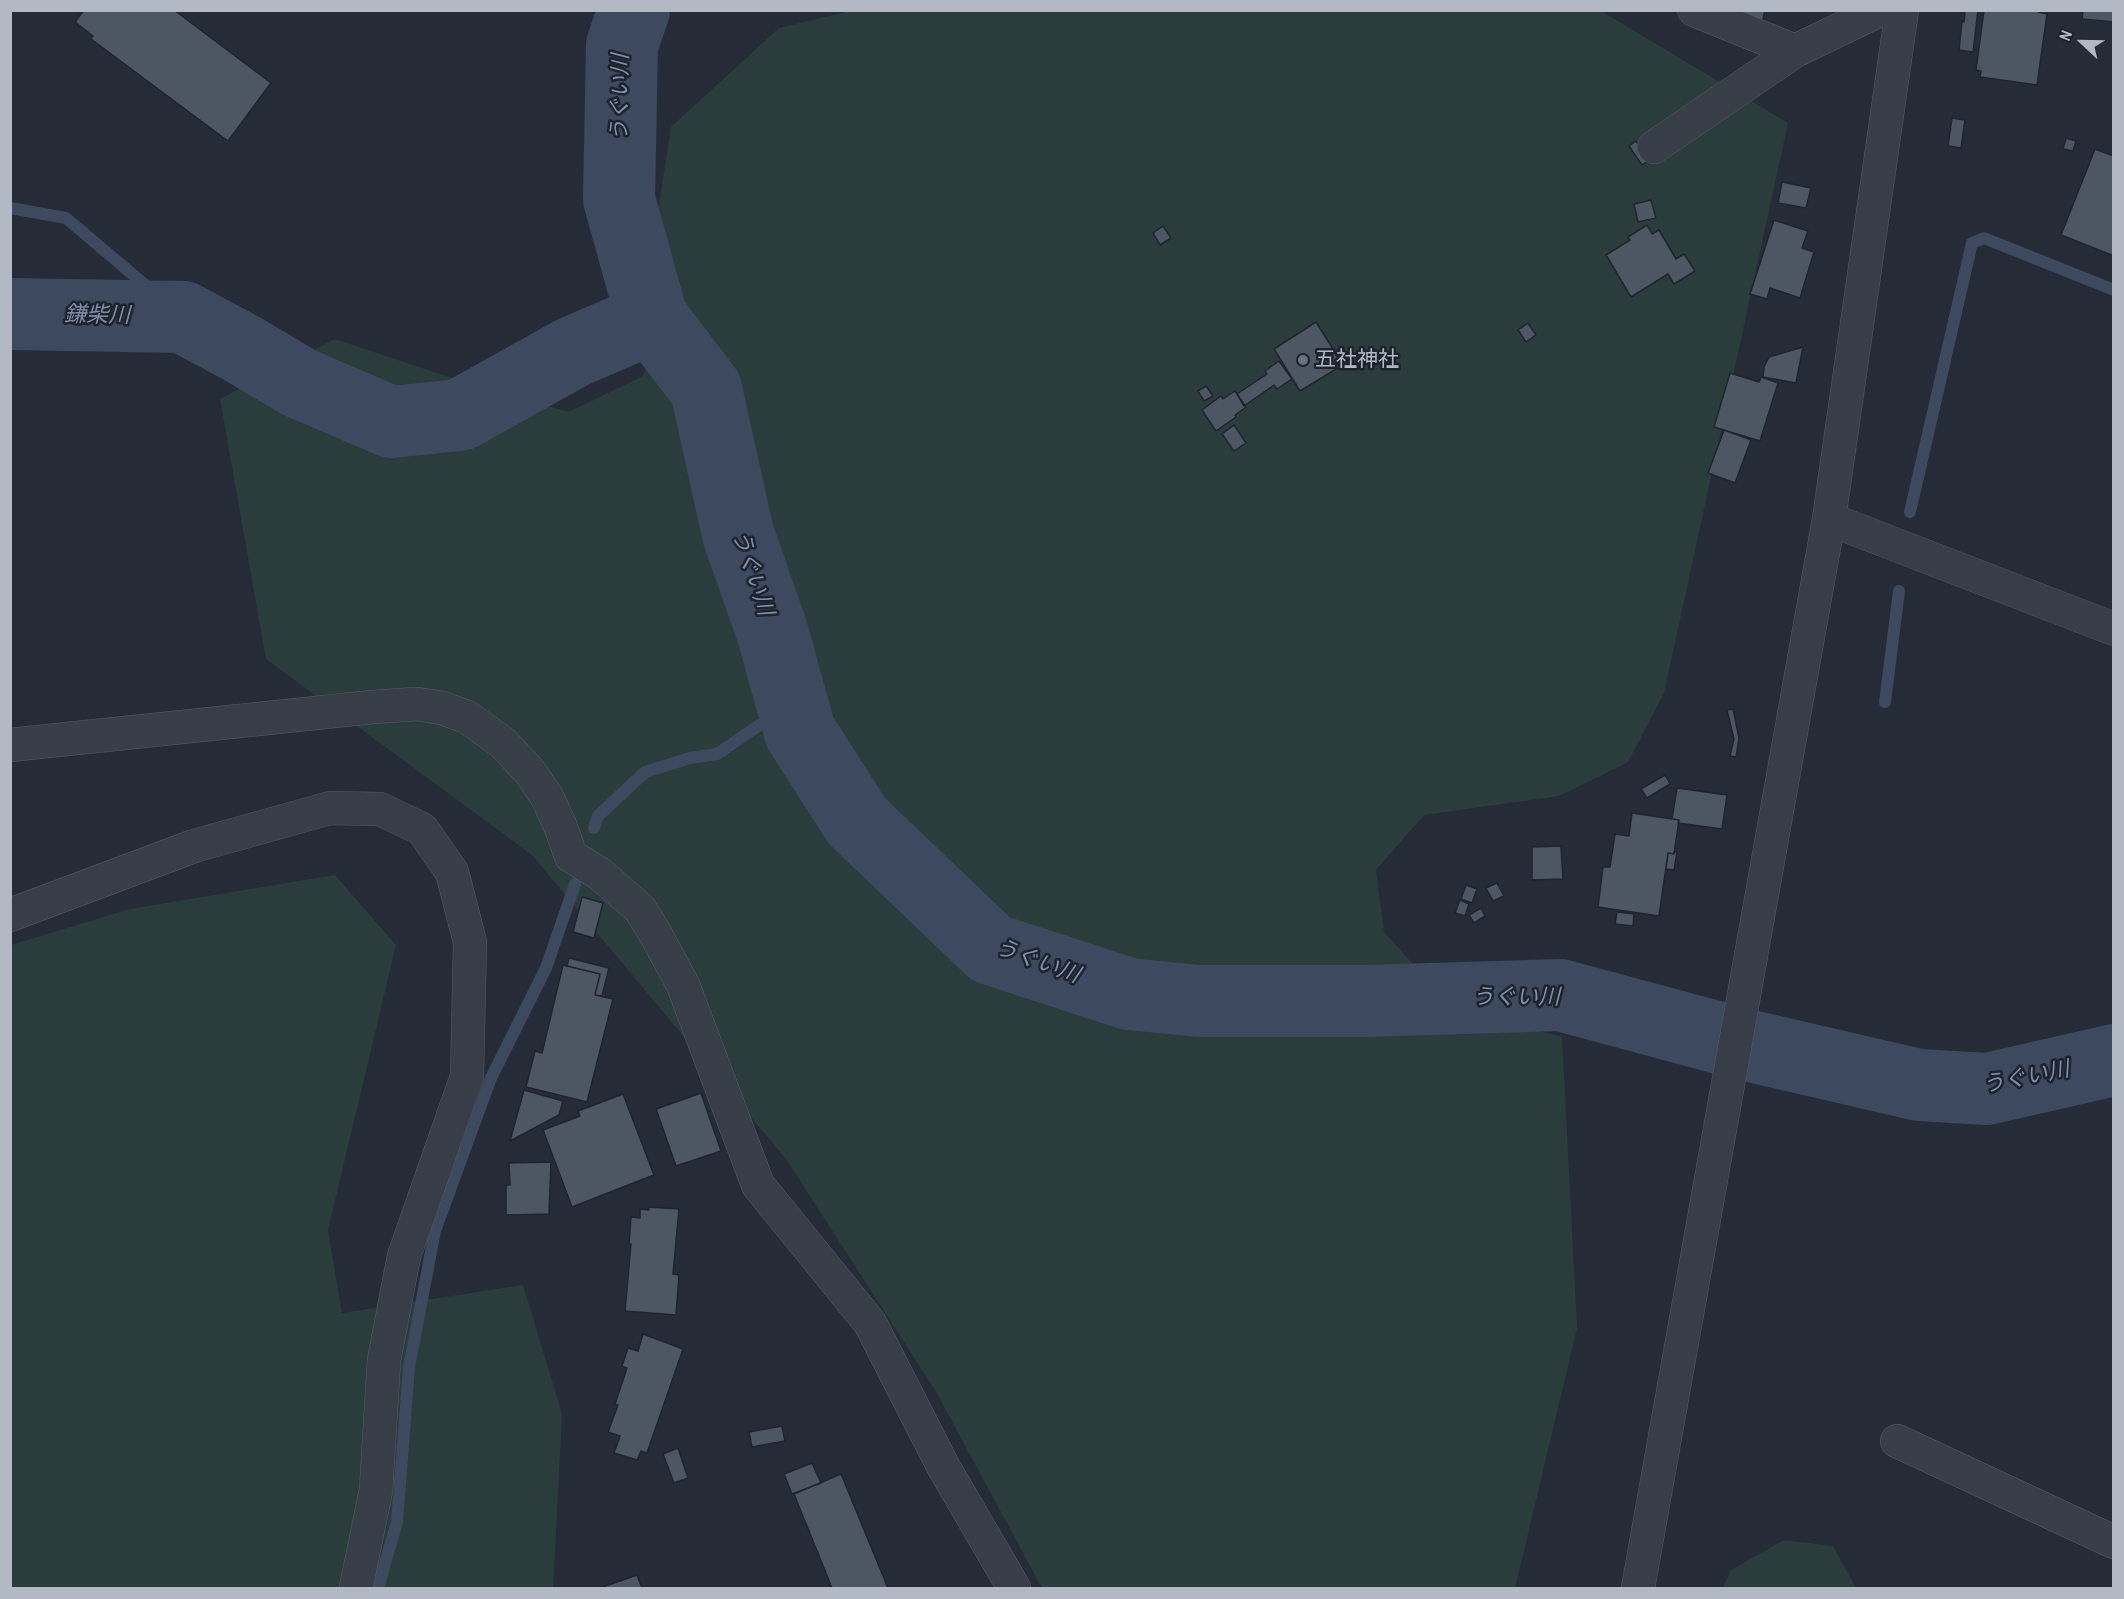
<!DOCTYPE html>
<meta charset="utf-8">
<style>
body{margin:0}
#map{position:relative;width:2124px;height:1599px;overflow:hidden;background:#252c38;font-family:"Archivo Narrow",sans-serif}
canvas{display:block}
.frame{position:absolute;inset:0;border:12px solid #b3b9c4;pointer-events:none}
.north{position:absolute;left:2052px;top:12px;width:60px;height:60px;-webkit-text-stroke:4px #1d232d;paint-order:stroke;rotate:292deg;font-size:16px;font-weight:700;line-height:24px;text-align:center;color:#b3b9c4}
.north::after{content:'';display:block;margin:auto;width:21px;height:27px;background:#b3b9c4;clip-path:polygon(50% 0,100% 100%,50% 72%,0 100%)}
</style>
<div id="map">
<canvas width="2124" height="1599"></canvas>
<div class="frame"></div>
<div class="north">N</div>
</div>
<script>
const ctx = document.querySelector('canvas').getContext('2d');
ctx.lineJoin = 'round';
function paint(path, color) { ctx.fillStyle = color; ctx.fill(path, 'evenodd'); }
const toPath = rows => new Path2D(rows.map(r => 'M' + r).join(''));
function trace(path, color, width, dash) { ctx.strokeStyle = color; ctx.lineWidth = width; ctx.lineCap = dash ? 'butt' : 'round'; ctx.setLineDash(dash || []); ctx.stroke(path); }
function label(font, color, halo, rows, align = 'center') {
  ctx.font = font + ' "Archivo Narrow","Noto Sans JP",sans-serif'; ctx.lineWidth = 5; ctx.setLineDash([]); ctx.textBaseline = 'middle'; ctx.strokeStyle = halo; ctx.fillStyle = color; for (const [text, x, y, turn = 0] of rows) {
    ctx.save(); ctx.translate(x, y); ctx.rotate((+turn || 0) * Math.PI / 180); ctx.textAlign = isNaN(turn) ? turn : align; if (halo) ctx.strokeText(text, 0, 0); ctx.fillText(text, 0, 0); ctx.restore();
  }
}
const green = toPath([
 [850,11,1601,11,1788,123,1664,693,1628,762,1559,796,1424,815,1376,870,1384,932,1451,1006,1562,1037,1577,1328,1515,1588,1042,1588,935,1390,786,1159,532,855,266,659,220,399,335,339,479,387,569,412,643,376,664,327,651,256,671,127,779,28],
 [335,875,396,945,328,1230,342,1313,523,1285,562,1414,553,1588,11,1588,11,945,130,909],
 [1784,1540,1833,1546,1856,1588,1723,1588,1731,1570]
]);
const stream = toPath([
 [10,208,66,218,183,317],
 [1910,512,1972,243,1984,238,2114,290],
 [1885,702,1899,591],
 [594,828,598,816,645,772,690,758,717,754,792,703],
 [378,1588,397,1522,409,1367,435,1231,491,1078,546,968,575,884]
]);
const river = toPath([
 [634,10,622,45,619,199,652,318,706,389,738,534,772,631,800,732,857,821,991,949,1129,994,1199,1001,1367,1001,1560,995,1742,1044,1919,1085,1987,1089,2114,1060],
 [10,314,183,317,241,348,300,383,391,422,460,415,573,352,652,318]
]);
const building = toPath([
 [84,10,174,10,271,83,228,141,91,39,93,36,75,22,84,10],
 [1729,10,1765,10,1763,20,1728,13,1729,10],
 [1965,10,1978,10,1973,52,1959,50,1962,21,1964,22,1965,10],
 [1984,10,2039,10,2039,12,2047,14,2037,85,1980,77,1981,71,1976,70,1984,10],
 [2083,10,2114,10,2114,22,2082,19,2083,10],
 [1952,118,1965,120,1961,148,1948,146,1952,118],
 [2066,138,2076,141,2073,151,2063,149,2066,138],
 [1636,141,1649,160,1642,165,1629,146,1636,141],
 [2095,149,2114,156,2114,256,2061,235,2095,149],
 [1782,182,1811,188,1806,208,1778,203,1782,182],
 [1651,200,1656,218,1638,222,1634,204,1651,200],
 [1774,220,1808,231,1802,248,1814,252,1800,298,1770,288,1767,299,1750,294,1774,220],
 [1647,225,1652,234,1659,230,1676,259,1684,254,1695,271,1674,284,1668,274,1631,297,1606,255,1630,240,1628,237,1647,225],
 [1163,226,1171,238,1160,245,1153,233,1163,226],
 [1316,322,1343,365,1300,391,1274,349,1316,322],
 [1528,323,1536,335,1526,342,1518,330,1528,323],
 [1803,347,1796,383,1763,377,1764,367,1769,357,1803,347],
 [1279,361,1292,379,1277,389,1274,385,1244,406,1237,394,1267,374,1265,371,1279,361],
 [1730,373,1759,382,1761,377,1778,383,1760,441,1714,427,1730,373],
 [1206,386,1213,396,1204,401,1198,391,1206,386],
 [1235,391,1246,407,1235,415,1236,417,1216,431,1202,410,1221,396,1223,399,1235,391],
 [1234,425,1246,443,1234,451,1222,434,1234,425],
 [1724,430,1751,440,1735,483,1708,473,1724,430],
 [1733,709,1739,738,1736,757,1730,756,1734,739,1727,710,1733,709],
 [1665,775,1670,784,1647,798,1641,789,1665,775],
 [1677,788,1727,795,1722,829,1678,823,1679,820,1672,819,1677,788],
 [1632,813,1679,820,1674,854,1668,853,1659,916,1598,907,1603,867,1610,867,1615,834,1629,836,1632,813],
 [1561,846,1563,879,1532,880,1532,847,1561,846],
 [1674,852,1677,852,1674,870,1666,869,1668,853,1674,854,1674,852],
 [1497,883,1504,896,1493,901,1486,888,1497,883],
 [1466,885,1477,889,1472,903,1461,899,1466,885],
 [582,897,603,903,594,938,573,932,582,897],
 [1460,900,1469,904,1465,916,1455,913,1460,900],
 [1481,908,1485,916,1474,923,1469,915,1481,908],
 [1617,912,1634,914,1633,926,1615,924,1617,912],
 [569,958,609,968,602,996,595,995,600,974,567,966,569,958],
 [563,965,600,974,595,995,613,999,587,1102,526,1087,535,1051,542,1053,563,965],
 [524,1090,563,1101,559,1115,510,1141,524,1090],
 [701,1093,721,1151,676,1166,656,1109,701,1093],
 [623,1094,654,1175,572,1207,543,1130,580,1116,578,1111,623,1094],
 [551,1162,549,1214,506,1215,506,1185,510,1185,509,1163,551,1162],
 [649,1207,679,1209,673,1274,679,1275,676,1315,625,1311,631,1244,629,1244,631,1217,640,1218,640,1209,649,1210,649,1207],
 [643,1334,683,1349,647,1453,641,1451,637,1460,614,1453,620,1436,608,1432,618,1405,615,1404,627,1368,622,1366,628,1348,638,1351,643,1334],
 [782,1426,785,1441,752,1447,749,1432,782,1426],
 [678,1448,688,1478,674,1483,663,1454,678,1448],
 [812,1463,821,1483,792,1494,784,1474,812,1463],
 [841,1474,888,1588,832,1588,794,1494,841,1474],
 [637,1575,642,1588,600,1588,637,1575]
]);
const minor = toPath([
 [1694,10,1795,51],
 [1654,147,1795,51,1880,10],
 [1829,519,2114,629],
 [10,745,373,707,417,704,442,708,467,717,503,743,530,772,547,797,560,825,571,856,600,874,640,909,656,935,683,985,758,1185,870,1323,943,1466,1014,1588],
 [10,915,194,846,330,808,380,809,422,829,452,872,470,942,467,1076,404,1256,384,1360,376,1490,356,1588],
 [1897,1441,2114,1542],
 [1638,1588,1829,519,1902,10]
]);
const markers = [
 [1303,360,6,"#6b7280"]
];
const poiNames = [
 ["五社神社",1315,360]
];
const waterNames = [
 ["うぐい川",621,98,-89],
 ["鎌柴川",97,316,1],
 ["うぐい川",752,573,72],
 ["うぐい川",1037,962,20],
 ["うぐい川",1516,998],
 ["うぐい川",2026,1078,-11]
];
paint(green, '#2b3c3d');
trace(stream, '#3d495f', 12);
trace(river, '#3d495f', 72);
paint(building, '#4d5663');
trace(building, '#1f252f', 1.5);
trace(minor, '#565c66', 34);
trace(minor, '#383e48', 33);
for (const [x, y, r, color] of markers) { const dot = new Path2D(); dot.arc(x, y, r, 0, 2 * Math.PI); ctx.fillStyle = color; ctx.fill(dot); trace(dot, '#1d232d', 2); }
label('21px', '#b3b9c4', '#1d232d', poiNames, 'left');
label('italic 22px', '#7f8ea9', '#1d232d', waterNames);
</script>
